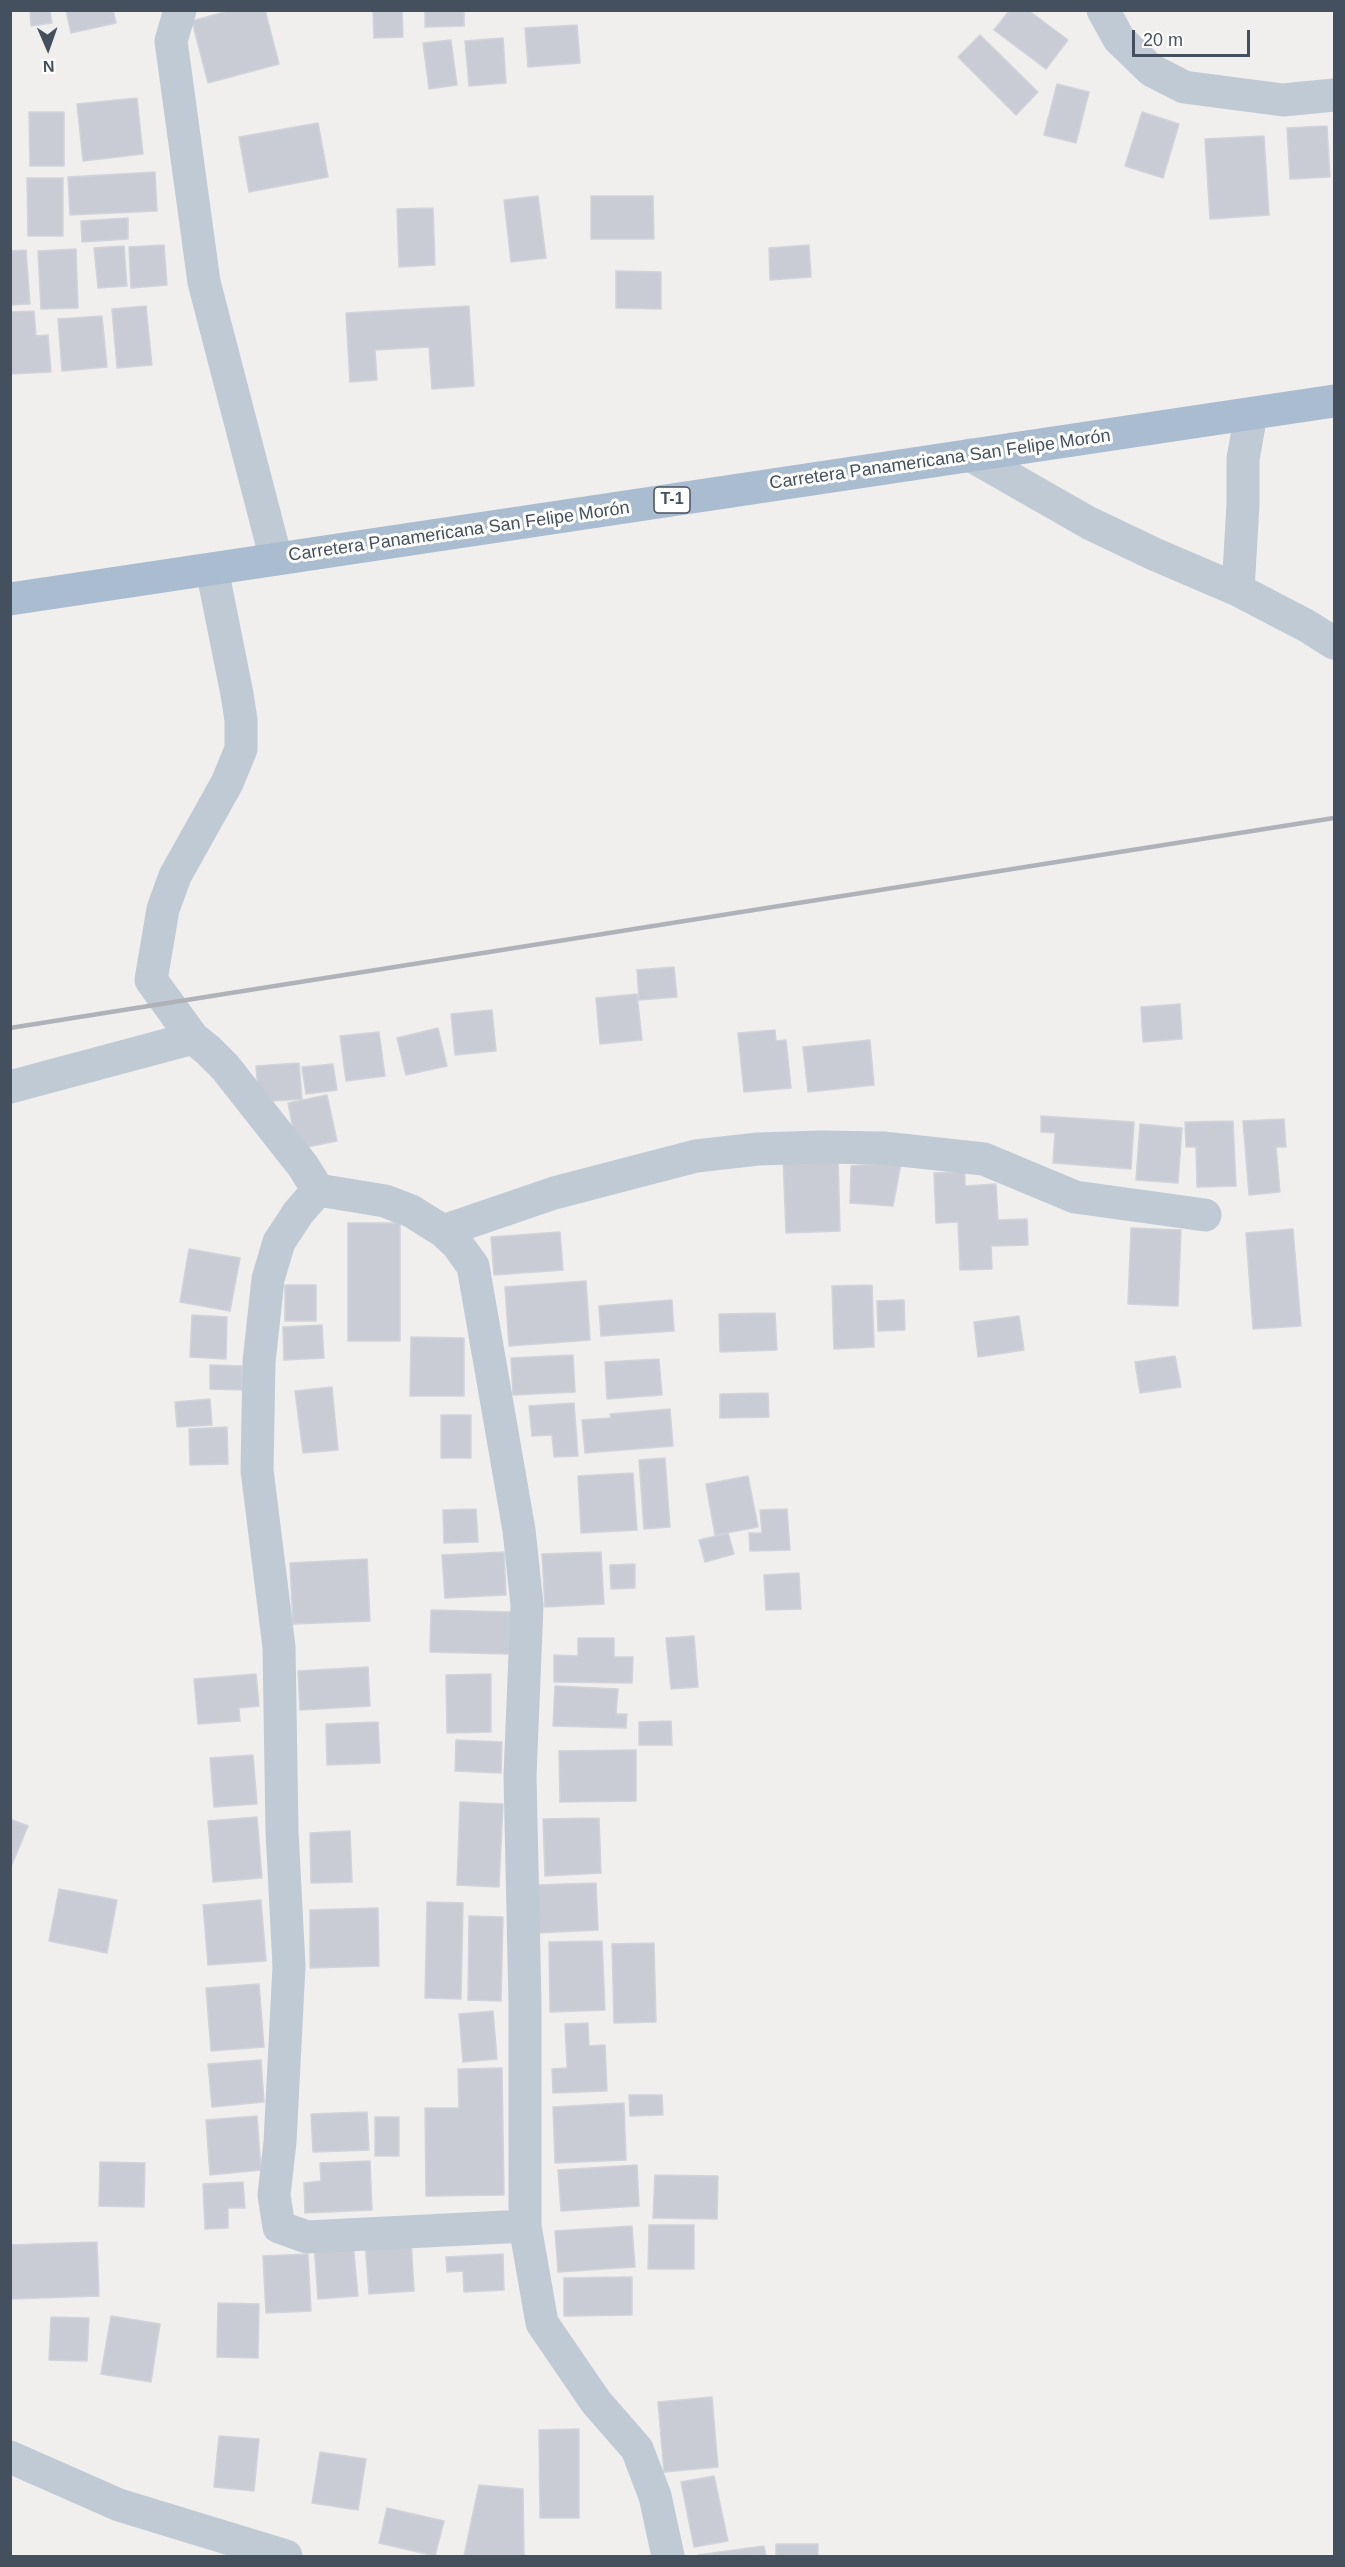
<!DOCTYPE html>
<meta charset="utf-8">
<style>
body{margin:0}
#map{position:relative;width:1345px;height:2567px;overflow:hidden;background:#f1eeee;font-family:Helvetica,sans-serif}
canvas{display:block}
.frame{position:absolute;inset:0;border:12px solid #44505e;pointer-events:none}
.north{position:absolute;left:18px;top:18px;width:60px;height:60px;-webkit-text-stroke:4px #fff;paint-order:stroke;rotate:178deg;font-size:16px;font-weight:700;line-height:24px;text-align:center;color:#44505e}
.north::after{content:'';display:block;margin:auto;width:21px;height:27px;background:#44505e;clip-path:polygon(50% 0,100% 100%,50% 72%,0 100%)}
.scale{position:absolute;left:1132px;top:30px;width:118px;height:27px;box-sizing:border-box;border:3px solid #44505e;border-top:0;padding-left:8px;font-size:18px;line-height:21px;white-space:nowrap;color:#44505e;-webkit-text-stroke:4px #fff;paint-order:stroke}
</style>
<div id="map">
<canvas width="1345" height="2567"></canvas>
<div class="frame"></div>
<div class="north">N</div>
<div class="scale">20 m</div>
</div>
<script>
const ctx = document.querySelector('canvas').getContext('2d');
ctx.lineJoin = 'round';
function paint(path, color) { ctx.fillStyle = color; ctx.fill(path, 'evenodd'); }
const toPath = rows => new Path2D(rows.map(r => 'M' + r).join(''));
function trace(path, color, width, dash) { ctx.strokeStyle = color; ctx.lineWidth = width; ctx.lineCap = dash ? 'butt' : 'round'; ctx.setLineDash(dash || []); ctx.stroke(path); }
function label(font, color, halo, rows, align = 'center') {
  ctx.font = font + ' Helvetica,sans-serif'; ctx.lineWidth = 6; ctx.setLineDash([]); ctx.textBaseline = 'middle'; ctx.strokeStyle = halo; ctx.fillStyle = color; for (const [text, x, y, turn = 0] of rows) {
    ctx.save(); ctx.translate(x, y); ctx.rotate((+turn || 0) * Math.PI / 180); ctx.textAlign = isNaN(turn) ? turn : align; if (halo) ctx.strokeText(text, 0, 0); ctx.fillText(text, 0, 0); ctx.restore();
  }
}
const building = toPath([
 [30,10,50,10,52,23,31,26,30,10],
 [66,10,113,10,116,23,71,33,66,10],
 [232,10,265,10,279,64,208,83,192,21,232,10],
 [373,10,402,10,403,37,374,38,373,10],
 [425,10,464,10,464,26,425,27,425,10],
 [1010,10,1028,10,1068,40,1046,69,994,30,1010,10],
 [577,25,580,63,528,67,525,28,577,25],
 [980,35,1038,92,1016,115,958,57,980,35],
 [503,38,506,83,469,86,465,41,503,38],
 [451,40,457,85,429,89,423,43,451,40],
 [1057,84,1089,92,1076,143,1044,135,1057,84],
 [137,98,143,154,83,161,77,104,137,98],
 [29,112,64,112,64,166,30,166,29,112],
 [1142,112,1179,124,1163,178,1125,166,1142,112],
 [318,123,328,177,249,192,239,137,318,123],
 [1327,126,1330,177,1290,179,1287,128,1327,126],
 [1264,136,1269,215,1210,219,1205,139,1264,136],
 [155,172,157,211,70,215,68,177,155,172],
 [27,178,63,178,63,236,28,236,27,178],
 [538,196,546,258,511,262,504,200,538,196],
 [591,196,653,196,654,239,591,239,591,196],
 [433,208,435,265,399,267,397,209,433,208],
 [128,218,128,239,82,242,81,221,128,218],
 [164,245,167,285,131,288,129,247,164,245],
 [809,245,811,277,770,280,769,248,809,245],
 [124,246,127,286,98,288,94,248,124,246],
 [76,249,78,308,41,309,38,251,76,249],
 [26,250,30,304,10,305,10,251,26,250],
 [616,271,661,272,661,309,616,308,616,271],
 [146,306,152,365,117,368,112,309,146,306],
 [469,306,474,386,432,389,429,347,375,350,377,380,350,382,346,313,469,306],
 [34,311,36,336,48,335,51,372,10,374,10,312,34,311],
 [102,316,107,367,62,371,58,319,102,316],
 [674,967,677,997,639,1000,637,970,674,967],
 [637,994,642,1040,600,1044,596,998,637,994],
 [1180,1004,1182,1039,1143,1042,1141,1007,1180,1004],
 [492,1010,496,1051,455,1055,451,1014,492,1010],
 [438,1028,447,1066,406,1075,397,1038,438,1028],
 [775,1030,776,1041,786,1040,791,1088,744,1092,738,1033,775,1030],
 [379,1032,385,1076,346,1081,340,1036,379,1032],
 [870,1040,874,1085,808,1092,803,1047,870,1040],
 [299,1063,302,1099,259,1102,256,1066,299,1063],
 [333,1064,337,1090,306,1094,302,1067,333,1064],
 [327,1095,337,1141,297,1149,288,1103,327,1095],
 [1041,1116,1134,1122,1131,1169,1053,1163,1055,1133,1041,1132,1041,1116],
 [1284,1119,1286,1147,1276,1147,1280,1192,1249,1195,1243,1121,1284,1119],
 [1233,1121,1236,1186,1197,1187,1196,1147,1186,1147,1185,1122,1233,1121],
 [1140,1124,1182,1128,1178,1183,1136,1180,1140,1124],
 [879,1149,903,1153,893,1206,850,1203,851,1166,876,1164,879,1149],
 [838,1155,840,1231,786,1233,783,1157,838,1155],
 [965,1172,965,1186,996,1184,998,1220,1027,1219,1028,1245,991,1246,992,1269,960,1270,958,1222,936,1223,934,1173,965,1172],
 [348,1223,400,1223,400,1341,348,1341,348,1223],
 [1131,1228,1181,1230,1178,1306,1128,1304,1131,1228],
 [1293,1229,1301,1326,1253,1329,1246,1233,1293,1229],
 [560,1232,563,1270,494,1275,491,1237,560,1232],
 [189,1249,240,1258,230,1311,180,1302,189,1249],
 [586,1281,590,1340,509,1346,505,1287,586,1281],
 [285,1285,316,1285,316,1321,285,1321,285,1285],
 [872,1285,874,1347,834,1349,832,1286,872,1285],
 [672,1300,674,1331,601,1336,599,1306,672,1300],
 [904,1300,905,1330,878,1331,877,1301,904,1300],
 [775,1313,777,1350,720,1352,719,1314,775,1313],
 [192,1315,227,1317,226,1359,190,1357,192,1315],
 [1019,1316,1024,1350,978,1357,974,1322,1019,1316],
 [322,1325,324,1358,284,1360,283,1327,322,1325],
 [411,1337,464,1338,464,1396,410,1396,411,1337],
 [573,1355,575,1392,513,1395,511,1358,573,1355],
 [1175,1356,1181,1387,1140,1393,1135,1362,1175,1356],
 [659,1359,662,1395,607,1399,605,1362,659,1359],
 [210,1365,242,1366,242,1390,210,1389,210,1365],
 [332,1387,338,1450,303,1453,295,1391,332,1387],
 [768,1393,769,1417,720,1418,720,1394,768,1393],
 [210,1399,212,1425,177,1427,175,1402,210,1399],
 [574,1403,578,1456,554,1457,552,1435,532,1436,529,1406,574,1403],
 [670,1409,673,1446,585,1453,582,1420,611,1418,610,1414,670,1409],
 [441,1415,471,1415,471,1458,441,1458,441,1415],
 [227,1427,228,1464,190,1465,189,1429,227,1427],
 [665,1458,670,1527,644,1529,639,1460,665,1458],
 [633,1473,637,1530,581,1533,578,1476,633,1473],
 [748,1476,758,1527,715,1535,706,1484,748,1476],
 [476,1509,478,1542,444,1543,443,1510,476,1509],
 [787,1509,790,1550,750,1551,749,1533,762,1533,760,1510,787,1509],
 [728,1533,734,1554,705,1562,699,1540,728,1533],
 [504,1552,506,1595,445,1598,442,1555,504,1552],
 [601,1552,604,1604,545,1607,542,1554,601,1552],
 [367,1559,370,1621,293,1624,290,1563,367,1559],
 [635,1564,635,1588,611,1589,610,1565,635,1564],
 [799,1573,801,1609,766,1610,764,1575,799,1573],
 [431,1610,511,1612,509,1654,430,1652,431,1610],
 [694,1636,698,1687,671,1689,666,1638,694,1636],
 [578,1638,614,1638,614,1657,633,1657,632,1683,554,1682,554,1655,578,1656,578,1638],
 [368,1667,370,1706,300,1710,298,1671,368,1667],
 [256,1674,259,1706,239,1708,240,1721,198,1724,194,1679,256,1674],
 [491,1674,491,1732,447,1733,446,1675,491,1674],
 [555,1686,618,1689,616,1714,627,1714,626,1728,553,1726,555,1686],
 [671,1721,672,1745,639,1745,639,1722,671,1721],
 [378,1722,380,1763,327,1765,326,1724,378,1722],
 [456,1740,502,1742,501,1773,455,1771,456,1740],
 [636,1750,636,1801,560,1802,559,1751,636,1750],
 [253,1755,257,1804,214,1807,210,1758,253,1755],
 [460,1802,503,1804,499,1887,457,1885,460,1802],
 [257,1817,262,1878,213,1882,208,1821,257,1817],
 [599,1818,601,1873,545,1876,543,1819,599,1818],
 [10,1819,28,1826,10,1869,10,1819],
 [350,1831,352,1882,311,1883,310,1833,350,1831],
 [596,1883,598,1930,537,1933,536,1885,596,1883],
 [59,1889,117,1900,107,1953,49,1941,59,1889],
 [261,1900,266,1961,208,1965,203,1905,261,1900],
 [427,1902,463,1903,461,1999,425,1998,427,1902],
 [378,1908,379,1966,310,1968,310,1910,378,1908],
 [469,1916,503,1917,501,2001,468,2000,469,1916],
 [602,1941,605,2010,550,2012,549,1942,602,1941],
 [654,1943,656,2022,614,2023,612,1944,654,1943],
 [259,1984,264,2047,211,2051,206,1988,259,1984],
 [493,2011,497,2059,463,2062,459,2014,493,2011],
 [588,2023,589,2046,605,2045,607,2091,553,2093,552,2069,567,2068,565,2024,588,2023],
 [261,2060,264,2102,212,2107,208,2064,261,2060],
 [502,2068,504,2195,426,2196,425,2108,459,2108,458,2069,502,2068],
 [629,2095,662,2095,663,2115,630,2116,629,2095],
 [624,2103,626,2160,555,2163,553,2107,624,2103],
 [367,2112,369,2150,313,2152,311,2114,367,2112],
 [257,2116,261,2170,210,2175,206,2120,257,2116],
 [375,2117,399,2117,399,2156,375,2156,375,2117],
 [370,2161,372,2210,305,2213,304,2183,321,2181,320,2163,370,2161],
 [100,2162,145,2163,144,2207,99,2206,100,2162],
 [637,2165,639,2206,561,2211,558,2170,637,2165],
 [655,2175,718,2176,717,2219,653,2218,655,2175],
 [243,2182,245,2208,228,2208,228,2228,205,2229,203,2184,243,2182],
 [649,2225,694,2225,694,2269,648,2269,649,2225],
 [632,2226,635,2267,558,2272,555,2231,632,2226],
 [411,2239,414,2291,369,2294,365,2242,411,2239],
 [97,2242,99,2296,10,2299,10,2245,97,2242],
 [353,2242,358,2296,318,2299,314,2244,353,2242],
 [308,2254,311,2311,266,2313,263,2256,308,2254],
 [503,2254,504,2290,464,2292,463,2271,447,2272,446,2257,503,2254],
 [632,2277,632,2315,564,2316,564,2278,632,2277],
 [218,2303,259,2304,258,2358,217,2357,218,2303],
 [111,2316,160,2324,151,2382,101,2374,111,2316],
 [51,2317,89,2318,87,2361,49,2360,51,2317],
 [712,2397,718,2467,664,2472,658,2402,712,2397],
 [579,2429,579,2518,540,2518,539,2430,579,2429],
 [219,2436,259,2439,254,2491,214,2487,219,2436],
 [320,2452,366,2459,358,2510,312,2503,320,2452],
 [714,2476,728,2541,694,2547,681,2482,714,2476],
 [479,2485,523,2489,524,2556,464,2556,479,2485],
 [387,2508,444,2521,435,2556,379,2543,387,2508],
 [776,2544,818,2544,818,2556,776,2556,776,2544],
 [764,2546,766,2556,698,2555,764,2546]
]);
const minor = toPath([
 [180,10,171,41,204,282,276,559],
 [1103,10,1119,39,1151,70,1184,87,1283,100,1334,95],
 [970,455,1089,523,1154,554,1238,590,1307,626,1334,643],
 [212,569,237,694,241,720,241,749,227,783,175,876,163,909,151,980,193,1038,208,1050,225,1067,303,1166,318,1190,385,1201,411,1211,443,1231,457,1244,473,1266,519,1530,527,1605,520,1776,525,2003,525,2226,542,2323,596,2402,637,2449,655,2496,668,2556],
 [1238,590,1243,504,1243,459,1251,414],
 [10,1087,193,1038],
 [318,1190,298,1213,279,1242,268,1279,259,1362,257,1470,279,1647,282,1831,289,1966,280,2142,274,2195,279,2227,307,2237,525,2226],
 [443,1231,554,1193,696,1156,758,1149,821,1147,883,1148,984,1159,1075,1197,1205,1215],
 [10,2457,119,2505,286,2556]
]);
const major = toPath([
 [10,599,1334,401]
]);
const rail = toPath([
 [10,1028,1334,818]
]);
const shields = [
 [672,500,36]
];
const shieldNames = [
 ["T-1",672,500]
];
const streetNames = [
 ["Carretera Panamericana San Felipe Morón",940,460,-8],
 ["Carretera Panamericana San Felipe Morón",459,532,-8]
];
paint(building, '#c9ccd4');
trace(building, '#d1d3da', 1.5);
trace(minor, '#bfcad5', 33);
trace(major, '#aabcd0', 33);
trace(rail, '#afb3b9', 4.5);
for (const [x, y, w] of shields) { const box = new Path2D(); box.roundRect(x - w / 2, y - 13, w, 26, 4.5); ctx.fillStyle = '#fff'; ctx.fill(box); trace(box, '#44505e', 1.5); }
label('bold 16px', '#44505e', null, shieldNames);
label('18px', '#44505e', '#fff', streetNames);
</script>
